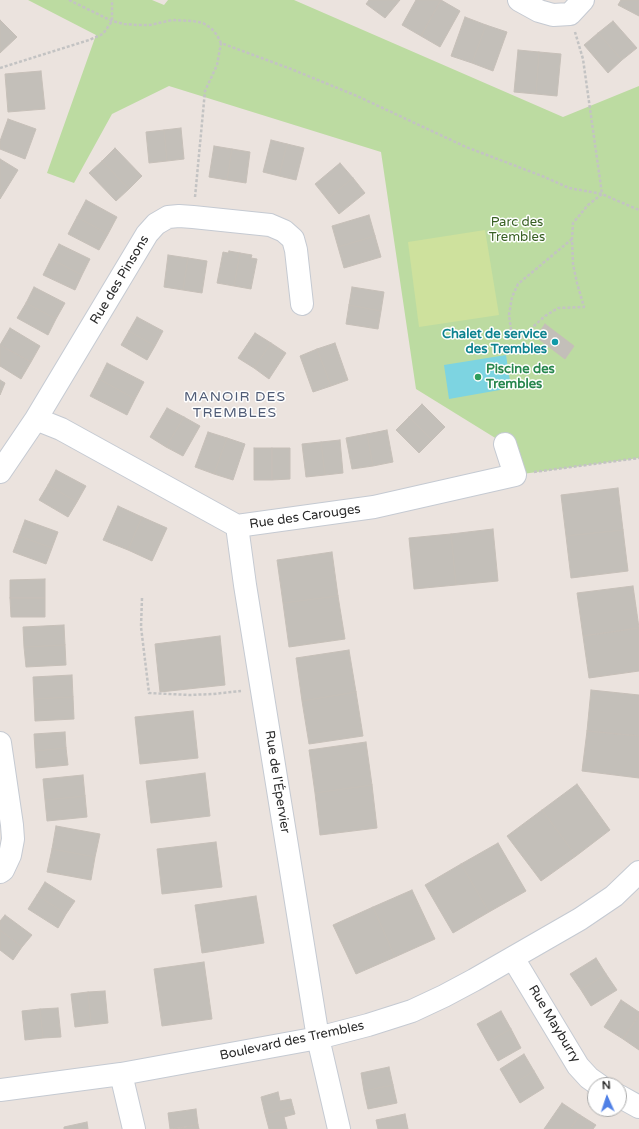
<!DOCTYPE html>
<meta charset="utf-8">
<style>
body{margin:0}
#map{position:relative;width:639px;height:1129px;overflow:hidden;background:#ebe3de;font-family:"Varela Round",sans-serif}
canvas{display:block}
.north{position:absolute;left:587px;top:1077px;width:40px;height:40px;box-sizing:border-box;background:#fff;border:1px solid #aaa;border-radius:50%;rotate:357deg;font-size:11px;font-weight:700;line-height:16px;text-align:center;color:#2a2a2a}
.north::after{content:'';display:block;margin:auto;width:14px;height:18px;background:#5080e6;clip-path:polygon(50% 0,100% 100%,50% 72%,0 100%)}
</style>
<div id="map">
<canvas width="639" height="1129"></canvas>
<div class="north">N</div>
</div>
<script>
const ctx = document.querySelector('canvas').getContext('2d');
ctx.lineJoin = 'round';
function paint(path, color) { ctx.fillStyle = color; ctx.fill(path, 'evenodd'); }
const toPath = rows => new Path2D(rows.map(r => 'M' + r).join(''));
function trace(path, color, width, dash) { ctx.strokeStyle = color; ctx.lineWidth = width; ctx.lineCap = dash ? 'butt' : 'round'; ctx.setLineDash(dash || []); ctx.stroke(path); }
function label(font, color, halo, rows, align = 'center') {
  ctx.font = font + ' "Varela Round",sans-serif'; ctx.lineWidth = 3; ctx.setLineDash([]); ctx.textBaseline = 'middle'; ctx.strokeStyle = halo; ctx.fillStyle = color; for (const [text, x, y, turn = 0] of rows) {
    ctx.save(); ctx.translate(x, y); ctx.rotate((+turn || 0) * Math.PI / 180); ctx.textAlign = isNaN(turn) ? turn : align; if (halo) ctx.strokeText(text, 0, 0); ctx.fillText(text, 0, 0); ctx.restore();
  }
}
const green = toPath([
 [28,0,152,0,164,5,168,0,294,0,563,117,639,86,639,458,515,475,505,444,416,389,381,152,169,86,112,114,74,183,47,173,96,35]
]);
const pitch = toPath([
 [485,230,499,315,419,327,408,242]
]);
const water = toPath([
 [506,355,511,388,449,399,444,365]
]);
const building = toPath([
 [369,0,400,0,385,18,366,4,369,0],
 [416,0,441,0,421,36,402,25,416,0],
 [441,0,460,11,440,47,421,36,441,0],
 [621,0,639,0,639,16,618,5,621,0],
 [465,17,486,25,472,63,451,56,465,17],
 [0,20,17,37,0,53,0,20],
 [613,21,637,48,622,60,598,33,613,21],
 [486,25,507,32,493,71,472,63,486,25],
 [598,33,622,60,608,73,584,45,598,33],
 [518,50,539,52,536,94,514,92,518,50],
 [539,52,561,54,557,96,536,94,539,52],
 [41,71,45,109,8,112,5,74,41,71],
 [8,119,36,129,25,159,0,149,0,141,8,119],
 [181,128,184,159,167,161,164,130,181,128],
 [164,130,167,161,149,163,146,132,164,130],
 [271,140,287,144,279,176,263,172,271,140],
 [287,144,304,148,296,180,279,176,287,144],
 [214,146,232,149,227,180,209,177,214,146],
 [115,148,142,176,129,189,102,161,115,148],
 [232,149,250,152,246,183,227,180,232,149],
 [0,159,18,170,0,199,0,159],
 [102,161,129,189,116,201,89,173,102,161],
 [340,163,353,178,327,199,315,184,340,163],
 [353,178,365,193,339,214,327,199,353,178],
 [86,200,117,217,108,234,77,217,86,200],
 [369,215,375,236,338,247,332,226,369,215],
 [77,217,108,234,99,250,68,234,77,217],
 [375,236,381,257,344,268,338,247,375,236],
 [59,244,90,259,82,275,51,259,59,244],
 [229,251,240,253,234,286,217,283,223,252,228,253,229,251],
 [240,253,252,255,251,258,257,259,251,289,234,286,240,253],
 [168,255,188,258,183,290,164,287,168,255],
 [188,258,207,261,202,293,183,290,188,258],
 [51,259,82,275,75,290,43,275,51,259],
 [34,287,65,303,56,319,26,303,34,287],
 [352,287,384,292,381,311,349,305,352,287],
 [26,303,56,319,48,335,17,318,26,303],
 [349,305,381,311,378,329,346,324,349,305],
 [137,317,163,331,155,346,129,331,137,317],
 [545,324,574,346,565,359,536,337,545,324],
 [10,328,40,346,31,362,0,345,10,328],
 [129,331,155,346,147,360,121,345,129,331],
 [255,333,271,343,254,368,238,358,255,333],
 [271,343,286,353,269,379,254,368,271,343],
 [335,343,348,380,331,386,317,349,335,343],
 [0,345,31,362,21,379,0,366,0,345],
 [317,349,331,386,313,392,300,356,317,349],
 [107,363,144,382,135,399,99,379,107,363],
 [99,379,135,399,127,415,90,396,99,379],
 [0,380,5,383,0,395,0,380],
 [422,404,445,427,432,440,409,417,422,404],
 [167,408,184,417,166,447,150,437,167,408],
 [184,417,200,426,183,456,166,447,184,417],
 [409,417,432,440,419,453,396,430,409,417],
 [387,430,393,462,373,466,367,434,387,430],
 [208,432,227,438,214,474,195,467,208,432],
 [367,434,373,466,352,469,346,438,367,434],
 [227,438,245,444,233,480,214,474,227,438],
 [340,440,343,473,325,475,321,442,340,440],
 [321,442,325,475,306,477,302,444,321,442],
 [254,448,272,448,272,480,254,480,254,448],
 [272,448,290,448,290,479,272,480,272,448],
 [56,470,86,486,77,502,48,485,56,470],
 [48,485,77,502,68,517,39,500,48,485],
 [618,488,623,530,566,536,561,495,618,488],
 [118,506,142,517,128,550,103,540,118,506],
 [142,517,167,528,152,561,128,550,142,517],
 [25,520,58,532,52,548,19,536,25,520],
 [493,529,498,581,456,585,451,534,493,529],
 [623,530,628,571,571,578,566,536,623,530],
 [451,534,456,585,414,589,409,538,451,534],
 [19,536,52,548,46,564,13,552,19,536],
 [332,552,338,596,283,603,277,560,332,552],
 [45,579,45,598,10,598,10,580,45,579],
 [633,586,639,628,583,636,577,593,633,586],
 [338,596,345,639,289,647,283,603,338,596],
 [10,598,45,598,45,617,11,617,10,598],
 [64,625,65,645,24,647,23,627,64,625],
 [639,628,639,671,589,678,583,636,639,628],
 [220,636,225,685,160,692,155,644,220,636],
 [65,645,66,665,26,667,24,647,65,645],
 [349,650,356,692,302,701,296,658,349,650],
 [72,675,73,697,34,699,33,677,72,675],
 [591,690,639,695,639,736,587,731,591,690],
 [356,692,363,736,309,744,302,701,356,692],
 [73,697,74,719,35,721,34,699,73,697],
 [193,711,198,758,140,764,135,717,193,711],
 [587,731,639,736,639,778,582,771,587,731],
 [65,732,66,748,35,751,34,734,65,732],
 [366,742,372,785,315,793,309,750,366,742],
 [66,748,68,765,36,768,35,751,66,748],
 [205,773,210,816,151,823,146,781,205,773],
 [83,775,85,796,45,800,43,779,83,775],
 [577,784,610,830,576,856,542,810,577,784],
 [372,785,377,828,320,835,315,793,372,785],
 [85,796,87,817,47,821,45,800,85,796],
 [542,810,576,856,541,881,507,836,542,810],
 [56,826,100,834,95,857,52,849,56,826],
 [216,842,222,887,162,894,157,849,216,842],
 [498,843,526,891,489,912,461,864,498,843],
 [52,849,95,857,91,880,47,872,52,849],
 [461,864,489,912,453,933,425,885,461,864],
 [45,882,75,901,66,914,37,895,45,882],
 [412,890,435,939,395,957,373,907,412,890],
 [37,895,66,914,58,928,28,909,37,895],
 [256,896,264,943,202,953,195,905,256,896],
 [373,907,395,957,356,974,333,925,373,907],
 [5,915,32,935,22,947,0,930,0,921,5,915],
 [0,930,22,947,13,960,0,950,0,930],
 [596,958,606,974,581,990,570,974,596,958],
 [204,962,212,1019,162,1026,154,969,204,962],
 [606,974,617,990,591,1006,581,990,606,974],
 [105,991,108,1023,91,1025,88,992,105,991],
 [88,992,91,1025,75,1027,71,994,88,992],
 [621,1000,639,1012,639,1015,623,1039,604,1027,621,1000],
 [58,1008,61,1037,43,1038,40,1009,58,1008],
 [40,1009,43,1038,25,1040,22,1011,40,1009],
 [501,1011,511,1029,487,1042,477,1024,501,1011],
 [639,1015,639,1050,623,1039,639,1015],
 [511,1029,521,1048,498,1061,487,1042,511,1029],
 [524,1054,534,1071,510,1086,500,1069,524,1054],
 [389,1067,393,1085,364,1091,361,1073,389,1067],
 [534,1071,544,1088,520,1103,510,1086,534,1071],
 [393,1085,397,1103,368,1109,364,1091,393,1085],
 [278,1092,280,1101,291,1099,293,1107,265,1114,261,1097,278,1092],
 [562,1103,580,1115,570,1129,544,1129,562,1103],
 [293,1107,295,1114,284,1117,287,1129,269,1129,265,1114,293,1107],
 [196,1109,198,1125,170,1129,168,1113,196,1109],
 [405,1114,408,1129,378,1129,376,1120,405,1114],
 [580,1115,596,1125,593,1129,570,1129,580,1115],
 [87,1122,88,1129,64,1129,64,1127,87,1122],
 [198,1125,199,1129,174,1129,198,1125]
]);
const path = toPath([
 [69,0,112,21,124,24,137,25,150,25,172,20,193,21,203,23,211,28,217,35,221,43,291,69,357,96,466,147,542,176,569,188,602,194,639,210],
 [0,68,89,40,103,34,112,21,112,0],
 [195,197,205,91,217,65,221,43],
 [572,239,518,284,512,297,509,315,511,330,519,338,527,337,534,326,545,316,558,308,584,307,577,283,573,264,572,239,573,223,588,205,602,194,583,59,575,32],
 [534,472,639,458],
 [142,598,141,627,149,693,189,695,213,694,241,691]
]);
const minor = toPath([
 [519,0,539,11,553,15,570,14,583,0],
 [36,419,61,429,237,526,374,507,515,475,505,444],
 [0,472,36,419,147,234,156,224,168,217,179,216,193,217,270,225,284,231,293,239,296,250,302,304],
 [237,526,245,585,318,1038,339,1129],
 [0,743,12,825,13,839,10,855,3,870,0,872],
 [513,958,578,1066,589,1078,599,1085],
 [121,1074,134,1129],
 [0,1090,121,1074,318,1038,368,1025,412,1011,444,996,474,980,580,919,614,896,639,872],
 [619,1096,639,1107]
]);
const markers = [
 [555,342,4,"#0f9aa8"],
 [478,377,4,"#2e9e5b"]
];
const parkNames = [
 ["Parc des",517,223],
 ["Trembles",517,238]
];
const streetNames = [
 ["Rue des Pinsons",120,280,-59],
 ["Rue des Carouges",305,517,-8],
 ["Rue de l'Épervier",277,782,81],
 ["Rue Mayburry",554,1024,59],
 ["Boulevard des Trembles",292,1041,-12]
];
const cultureNames = [
 ["Chalet de service",547,335],
 ["des Trembles",547,350]
];
const leisureNames = [
 ["Piscine des",486,370],
 ["Trembles",486,385]
];
const neighbourhoodNames = [
 ["MANOIR DES",235,397],
 ["TREMBLES",235,413]
];
paint(green, '#bcdba1');
paint(pitch, '#cee19d');
paint(water, '#7dd4e1');
paint(building, '#c3bfb9');
trace(building, '#c6bfb8', 1);
trace(minor, '#c5cad2', 24);
trace(path, '#c3c3c3', 2.5, [3, 2]);
trace(minor, '#fff', 22);
for (const [x, y, r, color] of markers) { const dot = new Path2D(); dot.arc(x, y, r, 0, 2 * Math.PI); ctx.fillStyle = color; ctx.fill(dot); trace(dot, '#fff', 1.5); }
label('13px', '#375f22', '#fff', parkNames);
label('13px', '#2a2a2a', '#fff', streetNames);
label('bold 13px', '#0d838f', '#fff', cultureNames, 'right');
label('bold 13px', '#27864d', '#fff', leisureNames, 'left');
ctx.letterSpacing = '1px';
label('14px', '#505c76', '#fff', neighbourhoodNames);
ctx.letterSpacing = '0px';
</script>
